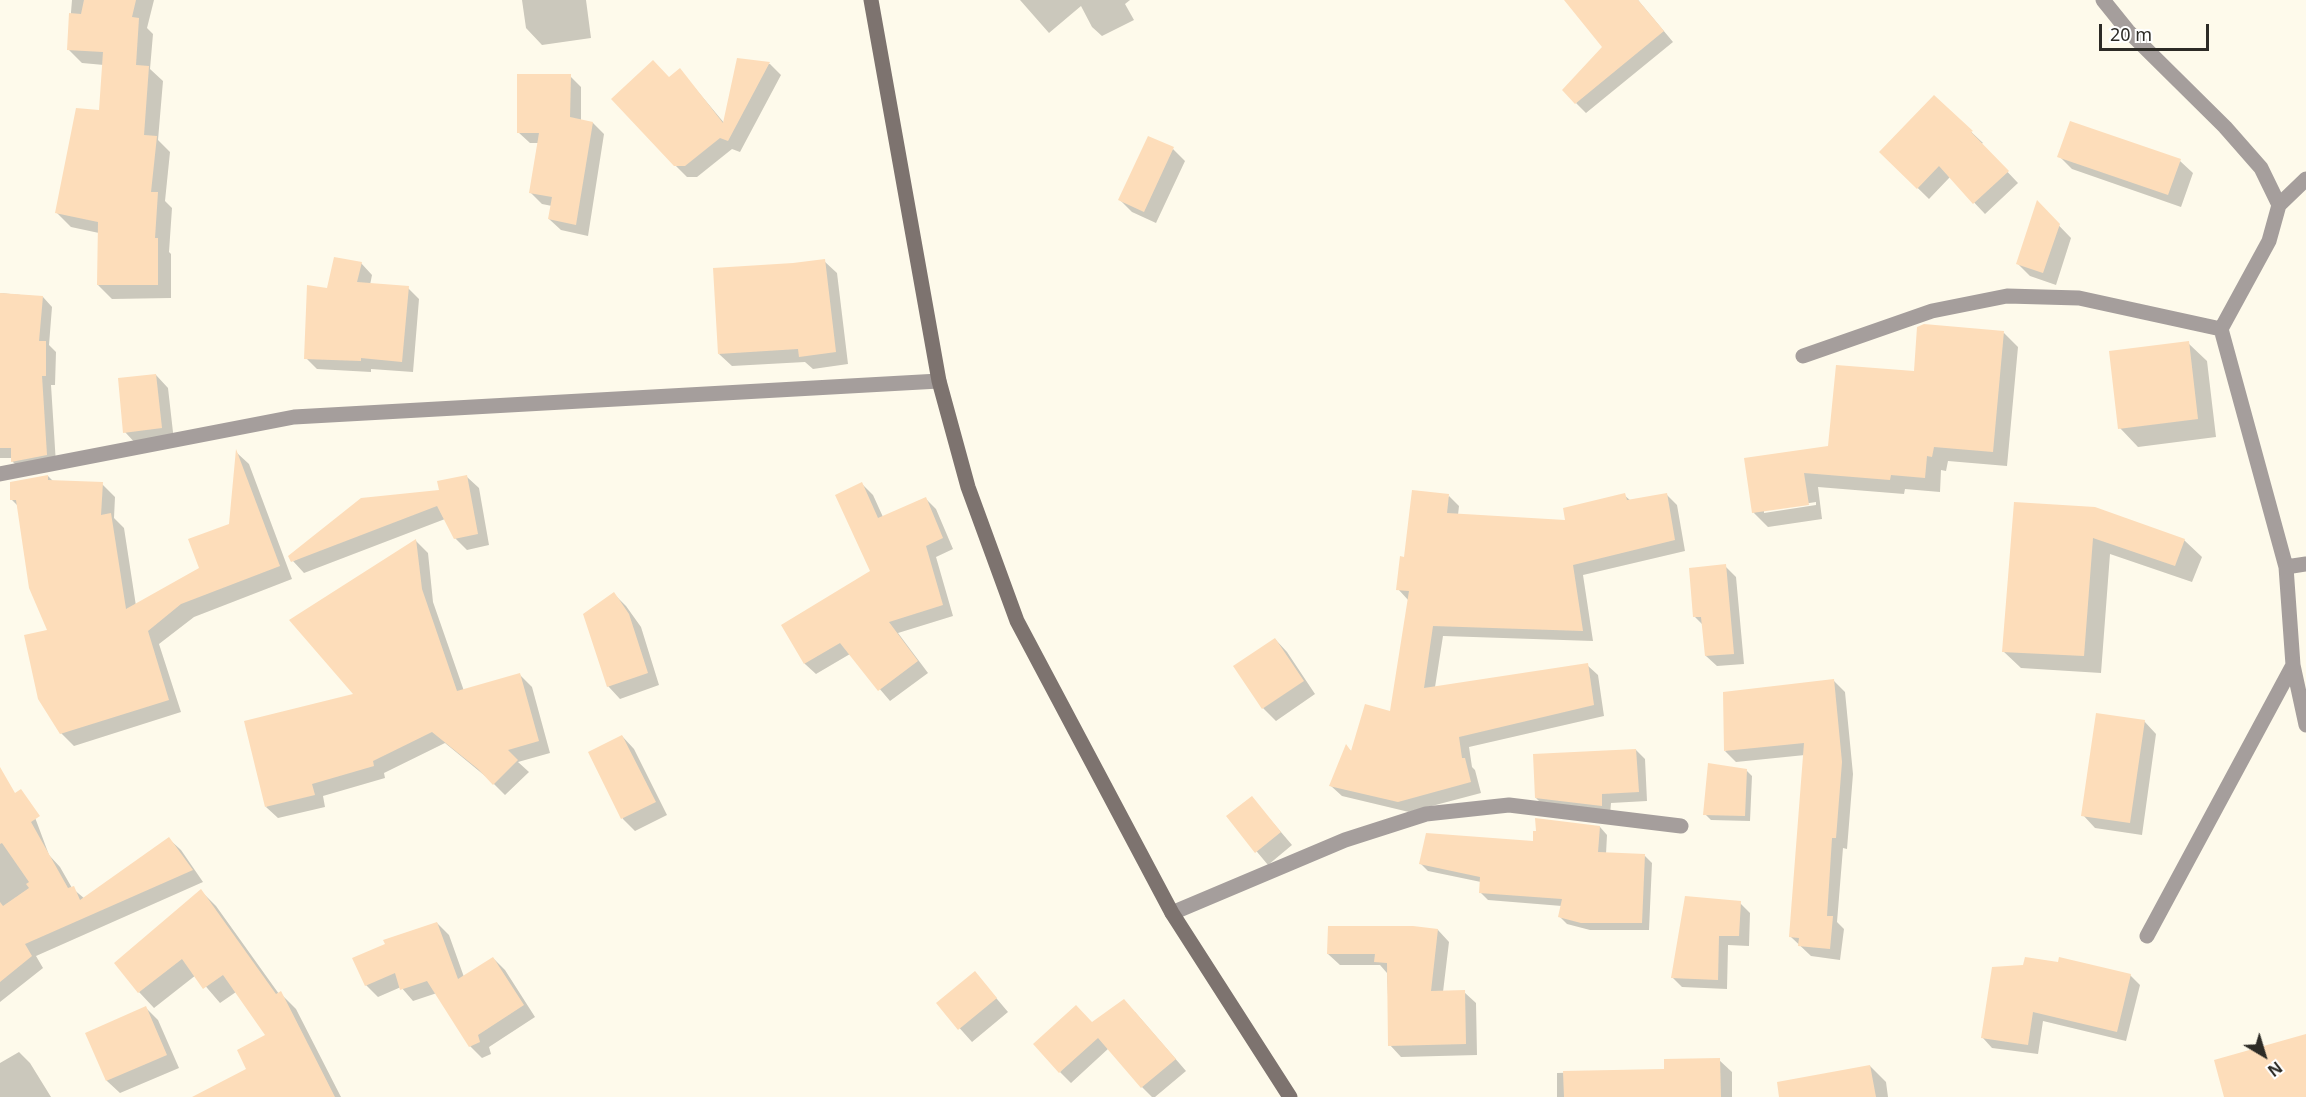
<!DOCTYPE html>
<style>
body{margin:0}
#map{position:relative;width:2306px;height:1097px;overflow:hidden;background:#fefaeb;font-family:"Noto Sans",sans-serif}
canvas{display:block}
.north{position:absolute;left:2234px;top:1025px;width:60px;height:60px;-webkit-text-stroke:4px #fff;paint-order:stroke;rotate:142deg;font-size:16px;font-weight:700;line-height:24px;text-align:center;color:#2d2b26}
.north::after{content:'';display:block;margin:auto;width:21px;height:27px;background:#2d2b26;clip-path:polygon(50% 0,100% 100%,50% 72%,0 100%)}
.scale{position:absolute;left:2099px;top:24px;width:110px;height:27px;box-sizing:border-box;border:3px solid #2d2b26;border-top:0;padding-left:8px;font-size:18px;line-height:21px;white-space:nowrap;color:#2d2b26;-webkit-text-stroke:4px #fff;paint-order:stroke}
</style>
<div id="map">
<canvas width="2306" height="1097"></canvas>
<div class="north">N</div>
<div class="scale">20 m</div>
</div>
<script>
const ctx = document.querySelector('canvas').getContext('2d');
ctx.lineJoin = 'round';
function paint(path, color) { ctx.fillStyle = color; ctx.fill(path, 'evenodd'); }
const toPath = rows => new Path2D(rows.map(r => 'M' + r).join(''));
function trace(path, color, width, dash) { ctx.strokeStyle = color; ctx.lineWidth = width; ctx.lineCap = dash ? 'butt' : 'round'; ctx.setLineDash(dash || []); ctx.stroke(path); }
const shadow = toPath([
 [72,0,154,0,147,28,153,34,150,69,163,81,158,140,170,152,165,201,172,208,169,252,171,254,171,298,112,299,98,285,99,233,71,227,57,213,100,111,104,65,82,63,68,49],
 [522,0,586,0,591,38,542,45,526,28],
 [1020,0,1130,0,1125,4,1134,20,1102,36,1092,27,1081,6,1049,33],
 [1569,0,1638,0,1673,42,1586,113,1576,103,1604,47],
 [739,60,770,64,781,75,740,152,732,149,697,177,687,177,675,165,669,79,680,70,725,124],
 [570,76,581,87,581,121,593,123,604,134,588,236,561,230,549,219,552,206,542,204,531,193,539,143,530,143,518,132],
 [1934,97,1983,143,1981,144,2018,183,1985,214,1950,177,1929,199,1881,152],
 [1173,149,1185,161,1156,223,1132,212,1120,200],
 [2059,156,2180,161,2193,173,2181,207,2072,169],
 [2037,203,2071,238,2056,285,2030,276,2018,264],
 [824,261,837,273,848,364,813,369,805,362,732,366,719,354],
 [361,263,372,275,370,285,408,288,419,299,413,372,371,369,371,372,317,369,306,358,328,290],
 [0,293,43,297,52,307,49,345,56,352,55,385,51,385,56,464,22,471,12,461,12,458,0,458],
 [2004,333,2018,347,2007,466,1948,461,1946,471,1941,470,1940,492,1905,489,1904,494,1818,487,1822,519,1768,527,1753,512,1916,372],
 [1816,502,1816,505,1764,513,1764,510],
 [2188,343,2207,361,2216,437,2138,447,2120,428],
 [156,375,168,388,174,441,137,445,125,432],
 [237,453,249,464,292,579,194,617,159,644,181,712,74,746,61,733,49,631,19,507,11,499,48,476,53,481,102,484,115,497,114,518,124,528,136,606,201,569,230,525],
 [467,477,479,488,489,545,467,550,455,538,445,519,304,573,293,561,440,492],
 [862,484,873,495,883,517,925,498,936,509,953,549,936,557,953,616,898,633,928,673,890,701,850,654,816,674,805,664,783,625,872,572],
 [1666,494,1677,505,1685,551,1583,575,1593,641,1443,636,1435,687,1587,665,1598,675,1604,716,1469,747,1472,767,1475,770,1481,793,1409,812,1342,796,1331,786,1347,747,1352,752,1391,713,1409,601,1398,589,1406,558,1449,496,1459,506,1458,515,1567,522,1624,495,1631,501],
 [2015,503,2184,540,2202,557,2192,582,2110,554,2101,673,2021,668,2003,651],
 [416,541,428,553,433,602,464,691,520,675,532,687,550,753,518,762,529,772,505,795,490,780,445,743,384,773,385,778,323,796,325,807,278,818,266,807,355,695],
 [1725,566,1736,577,1744,664,1717,666,1706,656,1704,626,1695,617],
 [614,594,626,606,641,627,659,685,620,699,608,686],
 [1275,639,1287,652,1315,694,1276,721,1263,708,1235,667],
 [1834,681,1845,692,1853,774,1847,849,1843,848,1837,922,1844,929,1840,960,1811,956,1791,937,1805,755,1736,762,1725,751],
 [2144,721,2156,734,2142,835,2095,828,2083,815],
 [622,736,634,749,667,815,635,831,623,819,590,753],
 [1636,750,1645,759,1647,801,1611,803,1610,815,1545,807,1536,798],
 [1746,770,1752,776,1750,821,1711,820,1705,814],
 [1252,798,1292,845,1268,865,1228,817],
 [30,804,49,855,60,867,72,888,85,899,169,839,181,850,203,882,36,956,43,968,0,1002,0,805],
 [1600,827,1607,835,1606,854,1645,856,1652,863,1649,930,1590,930,1567,924,1559,916,1562,906,1488,900,1480,892,1481,882,1428,871,1420,863,1534,843],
 [201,891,216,906,279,994,280,993,296,1009,341,1097,232,1097,268,1035,236,992,220,1003,196,975,154,1008,139,992],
 [1740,903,1750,913,1749,946,1728,945,1727,989,1682,987,1672,977],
 [437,923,449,935,464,977,493,958,505,970,535,1017,489,1047,491,1054,482,1058,470,1046,437,993,413,1001,401,987,378,997,366,985],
 [1438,930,1449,942,1443,992,1464,992,1476,1003,1477,1055,1401,1057,1390,1045,1387,973,1380,965,1340,965,1328,954],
 [1993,969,2130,975,2140,985,2126,1041,2043,1021,2038,1054,1992,1048,1983,1038],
 [975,973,1008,1012,972,1042,938,1004],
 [146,1008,158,1020,179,1068,120,1093,107,1081,87,1034],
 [1135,1012,1186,1071,1155,1097,1152,1097,1142,1087,1109,1048,1071,1083,1060,1072,1092,1024],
 [19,1052,30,1063,51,1097,0,1097,0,1063],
 [1719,1060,1732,1072,1732,1097,1557,1097,1557,1073,1666,1070],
 [1870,1066,1886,1082,1888,1097,1818,1097]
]);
const building = toPath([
 [84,0,136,0,132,17,139,18,136,65,149,66,144,135,157,136,151,192,158,192,155,238,158,238,158,285,97,285,98,222,55,213,76,108,99,110,103,52,67,50,69,13,81,14],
 [1564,0,1638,0,1664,31,1575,104,1562,90,1602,47],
 [737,58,770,62,728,141,720,138,685,166,674,166,611,99,653,60,669,77,680,68,723,123],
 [517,74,571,74,570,117,593,122,576,225,548,219,552,197,529,193,539,133,517,133],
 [1934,95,1973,131,1971,132,2009,171,1973,204,1939,166,1917,189,1879,152],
 [2070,121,2181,159,2168,195,2057,157],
 [1148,136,1174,147,1144,212,1118,200],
 [2037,200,2060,224,2043,273,2016,264],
 [334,257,362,262,357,282,409,286,402,362,361,358,361,361,304,359,307,285,327,288],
 [825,259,836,352,799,357,798,349,718,354,713,268,793,263],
 [0,293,43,296,39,341,46,341,46,376,42,376,47,455,11,462,11,448,0,448],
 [1924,324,2004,331,1993,452,1934,447,1932,457,1927,456,1925,478,1891,475,1890,480,1804,473,1809,505,1752,513,1744,458,1828,446,1836,365,1914,371,1917,327],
 [2189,341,2198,419,2118,429,2109,351],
 [156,374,162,428,123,433,118,378],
 [236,449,280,566,181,604,148,631,169,700,60,734,38,699,24,635,47,630,29,588,16,500,10,500,10,482,48,475,48,480,103,482,101,515,111,513,126,609,199,568,188,539,229,524],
 [467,475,478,534,454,539,437,506,291,562,288,556,361,498,439,490,437,481],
 [862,482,878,518,926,497,943,538,926,546,943,605,889,622,918,661,878,691,840,643,804,664,781,625,870,571,835,495],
 [1412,490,1449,494,1447,513,1565,520,1563,508,1625,493,1627,500,1667,493,1675,540,1573,565,1583,631,1433,626,1424,688,1588,663,1594,705,1459,737,1462,758,1465,758,1471,782,1398,802,1329,786,1346,744,1351,751,1365,704,1390,711,1409,591,1396,590,1400,556,1404,557],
 [2014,502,2095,507,2185,539,2175,566,2093,538,2084,656,2002,652],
 [416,539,422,589,457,691,520,673,539,741,508,750,518,760,493,785,478,769,432,732,373,761,374,766,312,784,315,795,265,807,244,721,353,694,289,620],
 [1726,564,1734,654,1705,656,1701,617,1693,617,1689,568],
 [614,592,629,614,648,673,607,687,583,614],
 [1275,638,1304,681,1262,709,1233,666],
 [1834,679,1842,762,1836,838,1832,838,1827,916,1833,916,1830,949,1798,946,1799,938,1789,937,1804,743,1724,751,1723,692],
 [2096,713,2145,720,2130,823,2081,816],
 [622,735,656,802,621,819,588,752],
 [1636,749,1639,792,1602,794,1602,806,1535,798,1533,754],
 [1708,763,1747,769,1745,816,1703,815],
 [0,767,15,793,21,789,40,816,31,822,68,888,74,886,80,900,169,837,193,870,25,944,32,956,0,982,0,902,3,906,29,888,26,884,29,882,2,843,0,844],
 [1252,796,1281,832,1255,853,1226,816],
 [1535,818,1600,826,1598,852,1645,854,1642,923,1581,923,1558,917,1562,899,1479,893,1480,877,1419,864,1426,833,1533,841,1533,831,1536,831],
 [201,889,276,994,281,991,335,1097,192,1097,246,1069,237,1050,265,1035,223,975,203,989,182,959,138,993,114,963],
 [1685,896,1741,901,1739,936,1719,936,1718,980,1671,978],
 [437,922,458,979,493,957,524,1005,478,1035,480,1042,469,1047,427,981,400,990,395,973,365,986,352,958,385,944,383,940],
 [1328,926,1413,926,1438,929,1431,991,1465,990,1466,1044,1388,1046,1387,963,1374,962,1375,954,1327,954],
 [2025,957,2058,962,2059,957,2131,974,2117,1032,2033,1012,2028,1045,1981,1038,1992,967,2023,965],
 [975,971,997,998,958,1030,936,1003],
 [1124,999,1176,1059,1141,1088,1098,1038,1059,1073,1033,1044,1076,1005,1092,1022],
 [146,1006,167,1055,106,1081,85,1033],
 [2306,1034,2306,1097,2224,1097,2214,1060],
 [1720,1058,1721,1097,1564,1097,1563,1071,1664,1069,1664,1059],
 [1870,1065,1876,1097,1779,1097,1777,1082]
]);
const street = toPath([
 [2103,0,2128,31,2225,127,2261,168,2279,205,2269,241,2221,329,2286,567,2293,665,2306,725],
 [2279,205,2306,179],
 [1803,356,1932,311,2007,296,2079,298,2221,329],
 [0,474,294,417,939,381],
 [2286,567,2306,564],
 [1172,913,1345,840,1426,814,1509,805,1681,826],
 [2147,936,2293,665]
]);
const secondary = toPath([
 [871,0,939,381,968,487,1017,621,1172,913,1290,1097]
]);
paint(shadow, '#0003');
paint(building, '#fdddba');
trace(street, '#a59e9c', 15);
trace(secondary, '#7d736f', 15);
</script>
